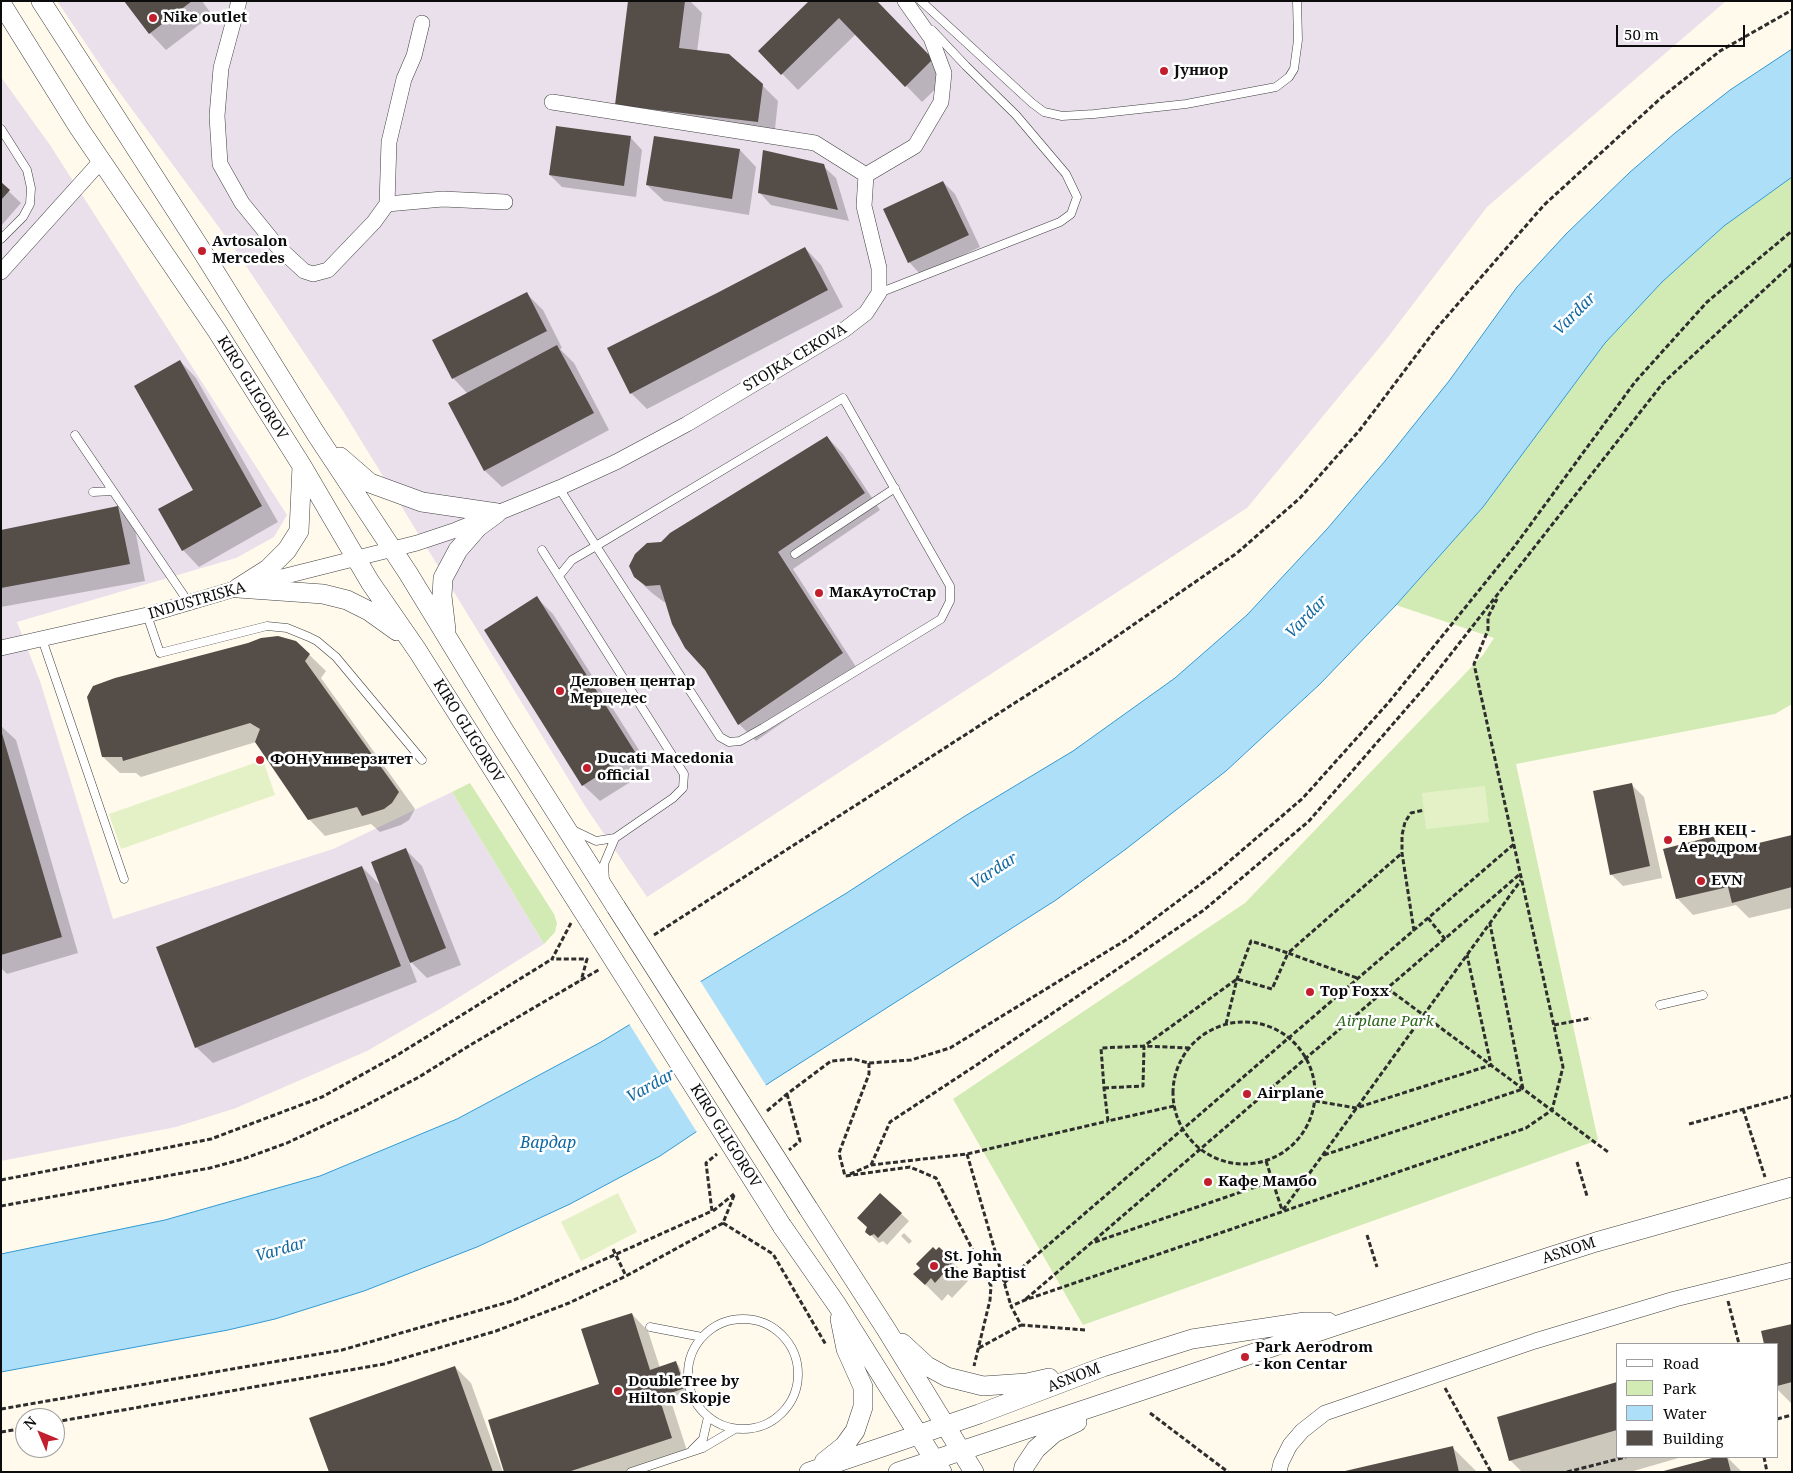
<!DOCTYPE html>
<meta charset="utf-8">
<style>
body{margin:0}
#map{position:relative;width:1793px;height:1473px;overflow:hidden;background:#fffaeb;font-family:"Noto Serif",serif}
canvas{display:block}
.frame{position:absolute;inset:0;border:2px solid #0c0c0c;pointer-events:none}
.legend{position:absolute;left:1616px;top:1343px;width:162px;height:115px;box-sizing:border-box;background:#fff;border:1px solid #9e9e9e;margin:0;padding:6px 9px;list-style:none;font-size:15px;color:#0c0c0c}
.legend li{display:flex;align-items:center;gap:10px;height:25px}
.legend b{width:25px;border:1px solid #9e9e9e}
.north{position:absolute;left:15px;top:1408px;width:50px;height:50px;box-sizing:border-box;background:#fff;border:1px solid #9e9e9e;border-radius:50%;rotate:315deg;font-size:14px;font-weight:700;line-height:20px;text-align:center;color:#0c0c0c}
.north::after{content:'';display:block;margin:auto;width:18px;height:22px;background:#c11f2d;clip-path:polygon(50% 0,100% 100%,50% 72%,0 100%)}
.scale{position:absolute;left:1616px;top:25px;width:129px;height:22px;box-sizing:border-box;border:2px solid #0c0c0c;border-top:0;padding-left:6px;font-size:15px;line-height:18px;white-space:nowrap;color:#0c0c0c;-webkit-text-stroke:4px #fff;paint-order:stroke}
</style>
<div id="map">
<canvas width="1793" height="1473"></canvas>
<div class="frame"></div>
<ul class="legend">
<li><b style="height:6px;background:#fff"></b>Road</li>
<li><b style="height:14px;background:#d2ebb4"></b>Park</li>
<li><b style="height:14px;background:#aedff9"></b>Water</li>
<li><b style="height:14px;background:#554d48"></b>Building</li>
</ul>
<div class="north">N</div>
<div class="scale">50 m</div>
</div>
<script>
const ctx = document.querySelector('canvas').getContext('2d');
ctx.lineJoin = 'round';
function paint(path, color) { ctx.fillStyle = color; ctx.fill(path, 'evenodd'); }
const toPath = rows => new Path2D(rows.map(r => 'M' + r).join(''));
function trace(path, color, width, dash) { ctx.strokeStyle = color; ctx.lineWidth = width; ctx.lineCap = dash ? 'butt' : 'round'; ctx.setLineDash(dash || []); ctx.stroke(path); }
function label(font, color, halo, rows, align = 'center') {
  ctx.font = font + ' "Noto Serif",serif'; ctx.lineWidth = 5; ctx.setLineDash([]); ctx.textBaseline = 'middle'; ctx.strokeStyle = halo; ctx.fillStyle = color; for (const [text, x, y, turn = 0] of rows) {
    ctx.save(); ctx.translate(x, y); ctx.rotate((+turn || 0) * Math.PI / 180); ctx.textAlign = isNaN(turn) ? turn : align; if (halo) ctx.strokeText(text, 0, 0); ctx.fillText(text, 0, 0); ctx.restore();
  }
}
const industrial = toPath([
 [57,1,1726,1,1487,207,1385,341,1247,508,647,897,585,806,343,411,232,245,111,81],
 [1,77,50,145,287,515,274,537,236,558,17,622,40,681,113,919,333,849,452,792,544,944,445,1006,367,1051,236,1108,176,1127,1,1161]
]);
const green = toPath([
 [1792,177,1792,704,1775,714,1516,764,1598,1140,1083,1325,953,1099,1245,903,1483,655,1494,638,1396,605,1483,507,1605,343,1662,282,1724,226],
 [470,783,554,914,557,923,555,932,544,944,452,792]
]);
const pitch = toPath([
 [263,760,275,795,121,849,109,814],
 [1485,786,1489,822,1426,829,1422,793],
 [618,1193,637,1232,581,1261,561,1222]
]);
const water = toPath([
 [1792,49,1792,177,1724,226,1662,282,1605,343,1483,507,1396,605,1320,684,1226,771,1126,849,1056,900,772,1081,660,1156,570,1204,477,1247,364,1291,275,1319,228,1330,1,1372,1,1254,165,1220,320,1176,457,1119,601,1042,845,894,965,816,1073,751,1175,678,1247,615,1327,529,1385,461,1449,381,1517,287,1566,234,1629,173,1675,133,1730,90,1792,49]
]);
const pier = toPath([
 [699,979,767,1087,698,1134,628,1022]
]);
const shadow = toPath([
 [126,1,202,1,212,15,166,50,150,33],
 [629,1,690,1,702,13,697,52,762,85,778,101,774,138,633,121],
 [875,1,949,76,922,102,856,34,798,90,760,51],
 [630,137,642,150,636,197,562,187,550,175],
 [655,137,740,150,756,167,749,215,664,201,647,185],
 [823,166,836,178,849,221,771,205,759,192],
 [943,182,955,194,980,247,921,275,909,262],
 [1,184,21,203,1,226],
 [805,248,821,265,843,307,647,409,631,393],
 [526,293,543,310,562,348,560,349,574,363,609,430,502,487,485,471,450,404,468,394,453,378],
 [180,361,196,378,278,522,199,567,183,550,194,491],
 [827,437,843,454,880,510,793,569,858,670,756,741,739,724,667,602,664,602,652,593,635,577,661,543],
 [118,508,134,524,145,581,1,607,1,531],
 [537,598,553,614,651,769,600,801,583,785],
 [296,642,326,671,321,678,415,809,409,820,401,825,380,832,371,824,325,836,309,819,256,742,141,777,136,773,120,773,103,757],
 [1,726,16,740,78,953,7,974,1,968],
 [1632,785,1644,797,1662,878,1623,886,1611,874],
 [1792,837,1792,908,1749,918,1736,905,1693,915,1677,898,1713,838,1728,852],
 [406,850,422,866,461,965,427,978,408,959,417,982,213,1063,196,1047,362,867,382,887],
 [880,1194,909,1221,887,1245,883,1241,879,1243,867,1231],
 [904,1233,912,1241,909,1244,901,1236],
 [939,1249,967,1276,965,1279,968,1281,952,1298,948,1294,942,1301,915,1274],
 [632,1314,648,1331,660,1368,676,1363,679,1366,688,1392,670,1398,688,1454,634,1472,506,1472,601,1385],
 [1792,1325,1792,1404,1777,1389,1777,1344,1765,1344,1762,1332],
 [455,1367,471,1383,503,1472,330,1472],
 [1617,1384,1617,1457,1682,1457,1630,1472,1522,1472,1510,1460],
 [1452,1447,1477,1472,1347,1472],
 [1721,1457,1727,1457,1742,1472,1662,1472]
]);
const building = toPath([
 [124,1,192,1,149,34],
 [628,1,685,1,679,48,729,54,763,84,758,122,615,105],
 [809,1,877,1,933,59,905,87,839,18,781,75,758,51],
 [556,126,631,136,624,186,549,175],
 [654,136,740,149,732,199,646,185],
 [763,150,824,164,838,210,758,193],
 [943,181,969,235,908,263,883,209],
 [1,182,10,190,1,200],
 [805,247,828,290,630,394,607,348,717,293],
 [527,292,547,331,452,379,432,340],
 [557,345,594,413,484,471,448,403],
 [180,360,262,506,182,551,158,509,193,490,134,386],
 [827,436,865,493,778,552,843,653,738,725,705,670,685,648,672,624,660,585,646,586,634,577,629,566,635,554,647,543,661,542,670,533],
 [118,506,130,564,1,588,1,530],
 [537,596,635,752,582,786,484,630],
 [278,636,296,641,310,654,305,661,399,792,392,803,384,809,362,816,357,807,308,820,255,742,260,729,250,723,123,761,122,757,102,757,87,697,93,686,115,678,248,643,261,638],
 [1,730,62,937,1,955],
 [1632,783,1650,866,1610,875,1593,791],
 [1792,835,1792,887,1732,903,1728,887,1676,899,1663,849,1714,836,1717,853],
 [406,848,446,948,410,963,371,862],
 [362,866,401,966,195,1048,156,947],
 [880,1193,902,1213,878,1238,874,1234,870,1236,865,1232,867,1227,857,1218],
 [933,1247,936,1250,939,1247,952,1259,949,1262,952,1264,935,1283,931,1278,925,1285,913,1274,920,1268,916,1264],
 [632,1313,650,1370,676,1361,685,1388,659,1397,672,1438,568,1472,504,1472,488,1420,599,1384,581,1329],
 [1792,1324,1792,1382,1777,1386,1777,1344,1764,1344,1761,1331],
 [455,1366,493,1472,329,1472,309,1418],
 [1617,1382,1617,1430,1509,1461,1497,1417],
 [1453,1446,1459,1472,1345,1472,1345,1471],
 [1716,1457,1727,1457,1731,1472,1660,1472]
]);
const path = toPath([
 [1428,918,1445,939],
 [571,923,552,959,587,959,581,981],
 [1414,931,1402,853,1402,835,1405,822,1411,813,1424,810],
 [654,935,1094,652,1237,553,1300,498,1359,431,1436,329,1544,205,1662,97,1720,51,1792,10],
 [1387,988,1608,1152],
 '1173 1093a71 71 0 1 1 142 0a71 71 0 1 1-142 0Z',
 [1226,1024,1237,979,1251,941,1288,953,1402,853],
 [1554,1025,1591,1018],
 [869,1063,869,1074,839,1153,845,1176,910,1167,936,1178,991,1286,990,1300,974,1366],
 [1104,1088,1143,1086,1144,1046,1237,979,1272,989,1288,953,1357,978],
 [787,1094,800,1141,789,1150],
 [1315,1101,1356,1108,1491,1065,1467,955],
 [1174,1106,1108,1121,1104,1088,1101,1048,1144,1046,1189,1048],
 [1743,1109,1765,1177],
 [767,1111,787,1094,831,1061,853,1059,869,1063,911,1060,950,1048,1129,938,1218,871,1303,798,1389,702,1514,547,1635,382,1707,302,1792,231],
 [1689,1124,1792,1096],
 [967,1154,1011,1306],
 [1324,1155,1523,1089,1490,924],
 [1266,1161,1282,1210],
 [1577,1162,1587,1196],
 [871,1165,890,1122,978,1064,1204,910,1309,821,1425,687,1663,383,1792,264],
 [850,1174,871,1165,967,1154,1108,1121],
 [1,1180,211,1139,322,1097,399,1054,552,959],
 [1,1206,210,1168,243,1159,287,1143,363,1107,419,1077,472,1044,600,969],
 [1283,1210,1521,880],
 [713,1211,734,1194],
 [723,1223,773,1254,826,1345],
 [1367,1235,1377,1267],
 [1095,1242,1273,1181],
 [613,1249,626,1276],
 [1004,1283,1514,844],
 [1026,1299,1520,874],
 [1728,1301,1739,1344],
 [1085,1330,1021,1325,1011,1306,1025,1300,1526,1128,1552,1110,1563,1067,1474,664,1488,630,1488,617,1497,599],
 [979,1348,1021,1325],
 [1445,1388,1491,1472],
 [1,1409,342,1350,512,1301,712,1211,706,1163,717,1154],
 [1150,1413,1228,1472],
 [1777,1419,1792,1415],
 [55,1422,384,1364,496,1331,569,1303,626,1276,723,1223,735,1193],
 [1,1432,25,1428],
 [1764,1457,1767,1472],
 [1567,1472,1626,1457]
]);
const service = toPath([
 [921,1,1032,103,1044,112,1062,116,1094,114,1186,104,1276,87,1289,77,1294,69,1298,40,1297,1],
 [1,129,27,170,31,188,30,204,23,217,1,239],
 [879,293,1060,222,1071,214,1077,197,1066,174,1016,115,966,66,932,30],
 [75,435,189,603],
 [93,492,113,491],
 [542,550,684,774,683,788,673,798,615,838,596,841,573,830],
 [795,554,895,488],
 [559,576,572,560,596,546,843,398,950,586,950,601,941,619,763,728,740,741,729,742,720,737,596,546,559,488],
 [147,615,160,653,267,626,287,628,309,637,317,641,336,657,422,760],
 [42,639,124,879],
 [605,881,604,864,615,838],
 [1660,1005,1703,995],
 '688 1374a55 55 0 1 1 110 0a55 55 0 1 1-110 0Z',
 [650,1327,702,1337],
 [692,1450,703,1439,708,1417],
 [631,1472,703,1448,735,1429]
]);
const minor = toPath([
 [239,1,221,68,217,116,220,164,242,203,277,246,304,271,313,274,328,270,374,222,387,204,389,142,404,79,414,56,422,23],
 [552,102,815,143,866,175],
 [387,204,443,199,505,202],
 [1,272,101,161],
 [1,648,147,615,238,588,417,543,456,530,559,488,616,462,687,424,844,330,866,313,879,293,879,268,864,206,866,175,915,146,941,102,944,73,931,38,905,1],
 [1279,1472,1281,1463,1290,1445,1302,1431,1325,1413,1535,1341,1675,1299,1792,1270]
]);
const tertiary = toPath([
 [41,1,202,251,316,434,408,573,505,732,616,907],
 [1,3,79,128,217,331,302,466,370,582,417,650,591,924],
 [340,457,370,483,422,502,497,513],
 [238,588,323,594,347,600,369,611,397,631],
 [238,588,268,569,287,550,299,531,302,466],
 [446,630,442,596,443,578,458,550,478,527,497,513],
 [808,1208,886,1329,974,1472],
 [782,1226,837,1305,942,1472],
 [902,1343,927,1366,947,1377,983,1386,1027,1383,1049,1378],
 [824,1462,844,1446,855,1431,863,1407,863,1387,846,1349,840,1319],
 [809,1472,979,1414,1103,1367,1192,1339,1305,1322,1328,1322],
 [898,1472,1347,1322,1596,1242,1792,1187],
 [1023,1472,1024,1467,1036,1449,1054,1433,1077,1422]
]);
const tertiaryBridge = toPath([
 [616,907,808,1208],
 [591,924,782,1226]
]);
const markers = [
 [153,18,5,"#c11f2d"],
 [1164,71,5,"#c11f2d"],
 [202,251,5,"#c11f2d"],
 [819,593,5,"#c11f2d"],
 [560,691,5,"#c11f2d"],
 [260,760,5,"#c11f2d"],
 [587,768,5,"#c11f2d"],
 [1668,840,5,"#c11f2d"],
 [1701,881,5,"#c11f2d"],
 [1310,992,5,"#c11f2d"],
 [1247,1094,5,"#c11f2d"],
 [1208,1182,5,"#c11f2d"],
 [934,1266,5,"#c11f2d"],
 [1245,1357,5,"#c11f2d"],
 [618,1391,5,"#c11f2d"]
];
const poiNames = [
 ["Nike outlet",163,18],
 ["Јуниор",1174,71],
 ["Avtosalon",212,242],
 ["Mercedes",212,259],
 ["МакАутоСтар",829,593],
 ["Деловен центар",570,682],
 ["Мерцедес",570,699],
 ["Ducati Macedonia",597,759],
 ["official",597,776],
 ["ФОН Универзитет",270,760],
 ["ЕВН КЕЦ -",1678,831],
 ["Аеродром",1678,848],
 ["EVN",1711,881],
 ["Top Foxx",1320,992],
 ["Airplane",1257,1094],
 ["Кафе Мамбо",1218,1182],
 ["St. John",944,1257],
 ["the Baptist",944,1274],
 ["Park Aerodrom",1255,1348],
 ["- kon Centar",1255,1365],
 ["DoubleTree by",628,1382],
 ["Hilton Skopje",628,1399]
];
const streetNames = [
 ["STOJKA CEKOVA",795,358,-31],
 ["KIRO GLIGOROV",252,388,58],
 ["INDUSTRISKA",197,601,-16],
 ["KIRO GLIGOROV",468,731,58],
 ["KIRO GLIGOROV",725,1136,58],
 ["ASNOM",1569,1251,-18],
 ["ASNOM",1074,1378,-21]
];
const parkNames = [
 ["Airplane Park",1385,1022]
];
const waterNames = [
 ["Vardar",1575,314,-45],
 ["Vardar",1307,617,-46],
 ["Vardar",994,871,-33],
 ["Vardar",651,1086,-29],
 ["Вардар",548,1143],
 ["Vardar",281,1250,-16]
];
paint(industrial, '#eae0ec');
paint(green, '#d2ebb4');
paint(pitch, '#e4f1c6');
paint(water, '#aedff9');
trace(water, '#3299d2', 1);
paint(pier, '#fffaeb');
paint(shadow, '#0003');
paint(building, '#554d48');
trace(service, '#3f3f3f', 9);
trace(minor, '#3f3f3f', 16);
trace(tertiary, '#3f3f3f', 20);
trace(path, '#2e2e2e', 3, [5, 2.5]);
trace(service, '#fff', 8);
trace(minor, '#fff', 15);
trace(tertiary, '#fff', 19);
trace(tertiaryBridge, '#3f3f3f', 20, []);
trace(tertiaryBridge, '#fff', 19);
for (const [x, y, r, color] of markers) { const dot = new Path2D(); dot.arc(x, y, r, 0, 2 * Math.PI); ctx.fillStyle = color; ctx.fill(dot); trace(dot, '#fff', 2); }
label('bold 15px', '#0c0c0c', '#fff', poiNames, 'left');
label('15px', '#0c0c0c', '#fff', streetNames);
label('italic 15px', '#2d661a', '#fff', parkNames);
label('italic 16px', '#1169a2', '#fff', waterNames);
</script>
